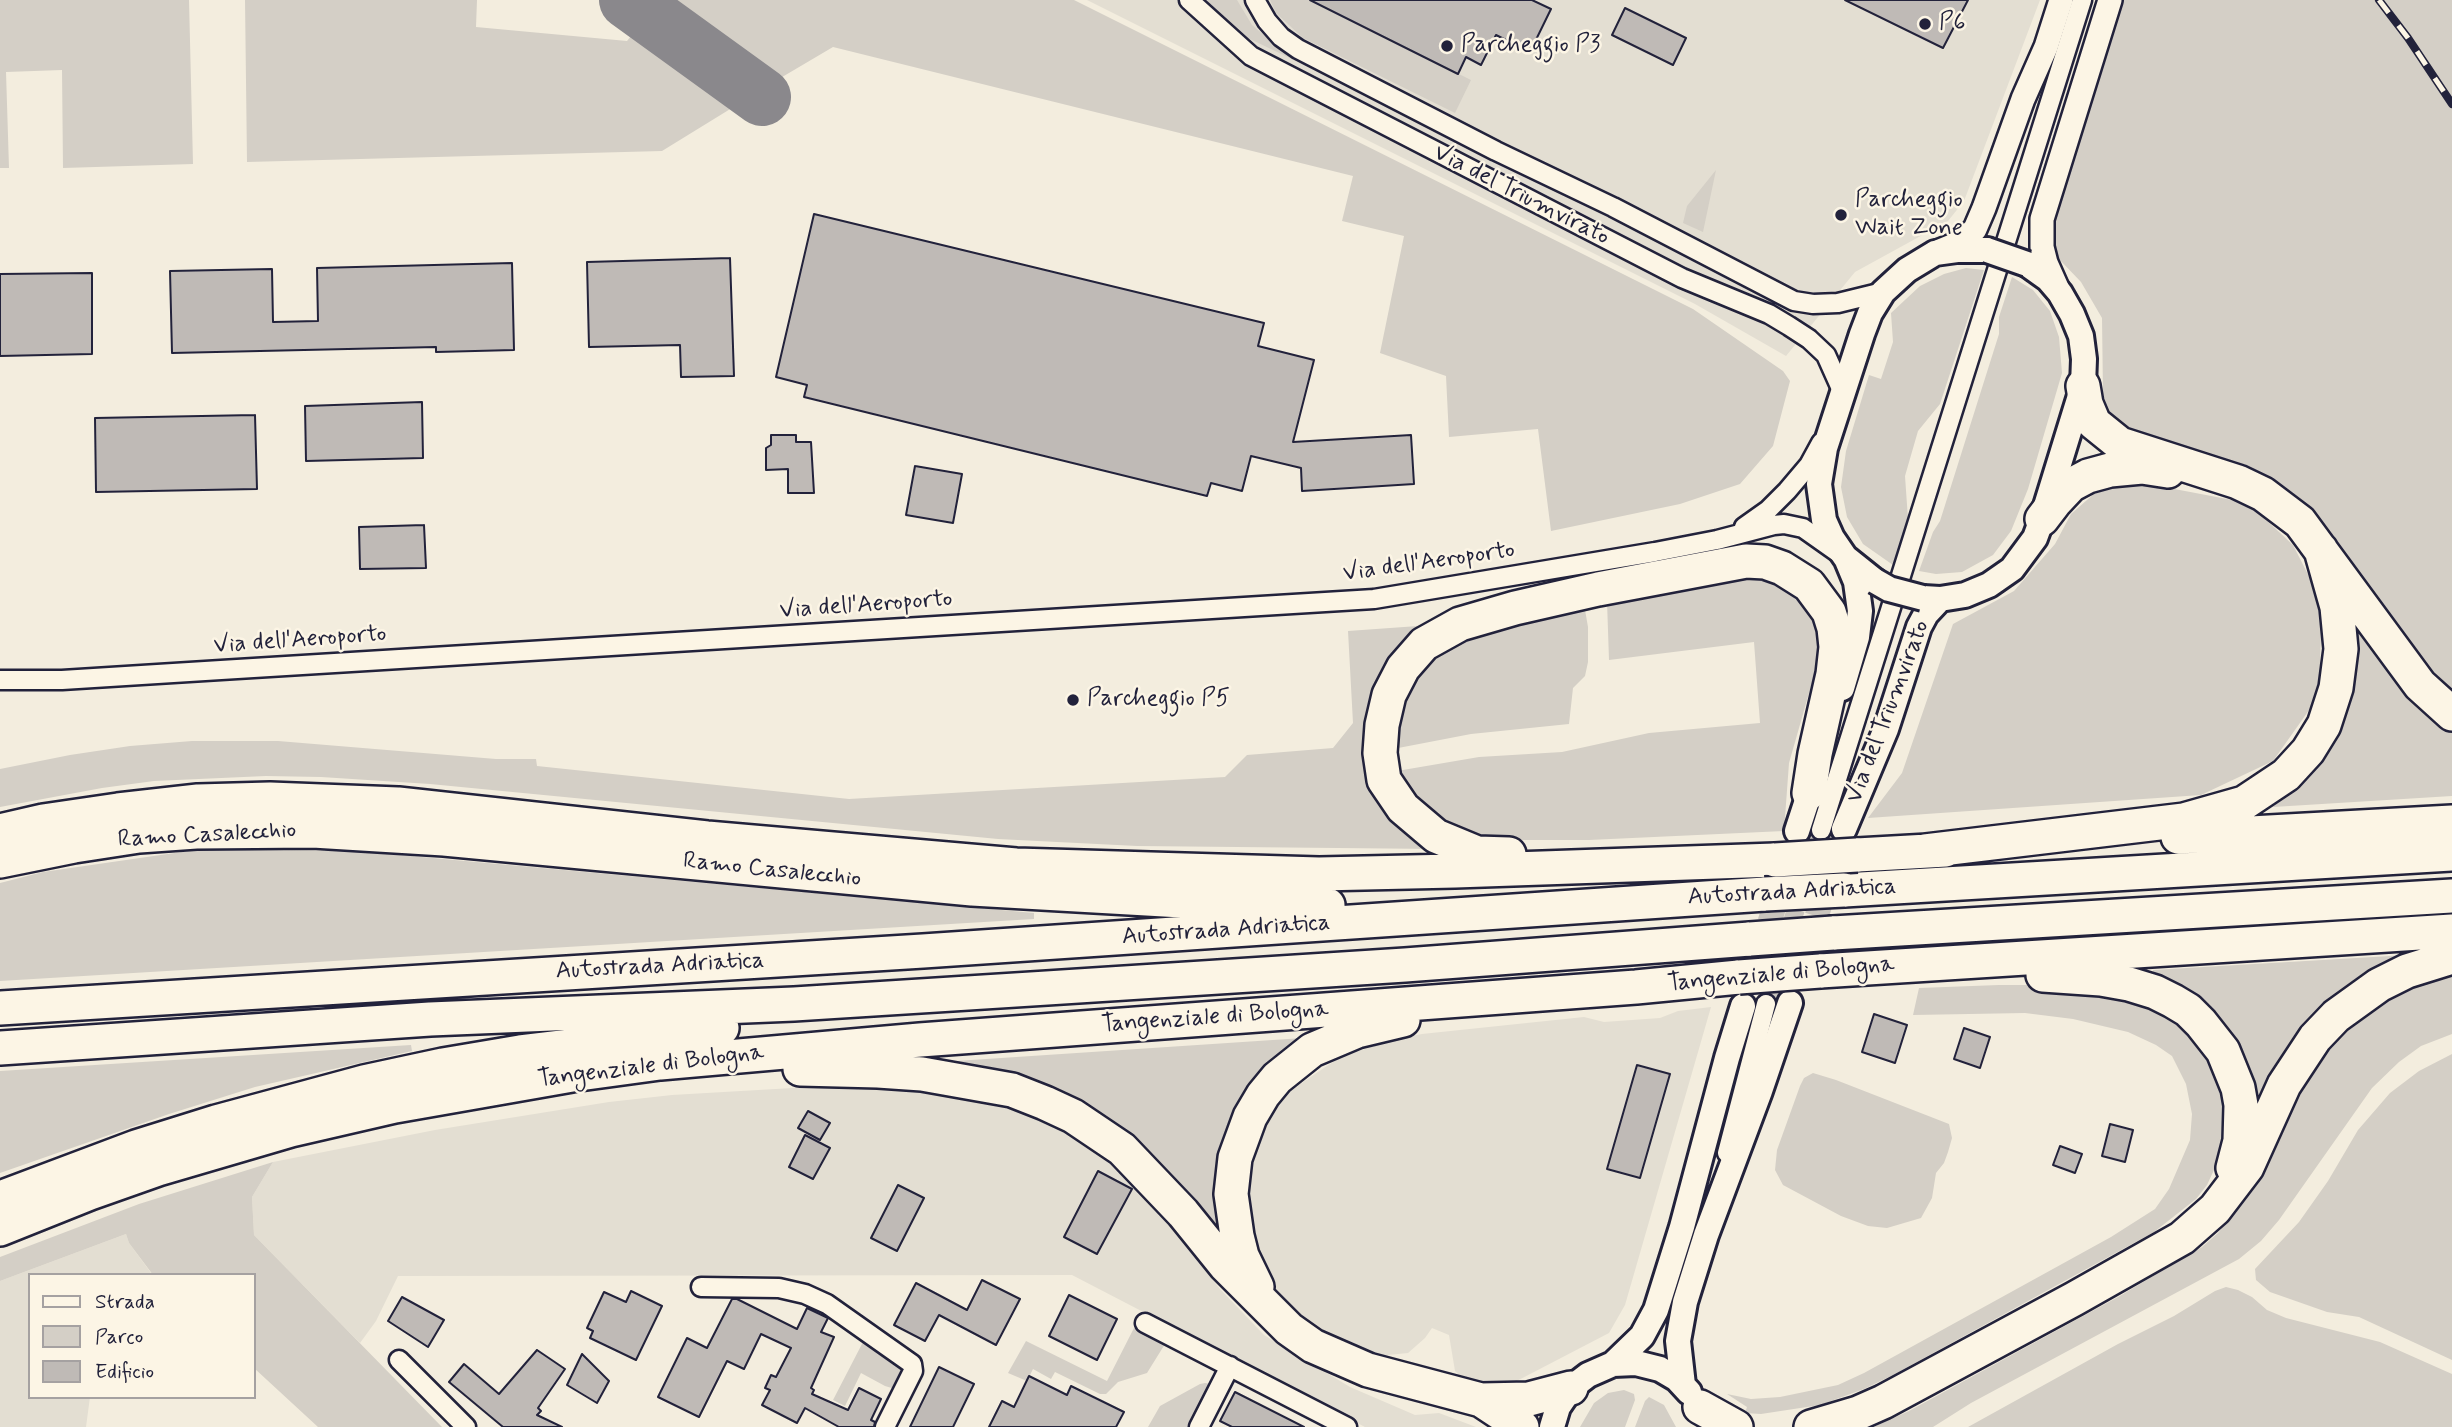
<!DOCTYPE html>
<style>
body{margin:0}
#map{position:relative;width:2452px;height:1427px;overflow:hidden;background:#f3edde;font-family:Mynerve,sans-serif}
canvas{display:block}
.legend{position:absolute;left:28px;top:1273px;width:228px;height:126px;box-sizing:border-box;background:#fcf5e5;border:2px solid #a5a1a1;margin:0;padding:9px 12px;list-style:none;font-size:21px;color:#22223b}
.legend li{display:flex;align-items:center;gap:14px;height:35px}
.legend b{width:35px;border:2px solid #a5a1a1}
</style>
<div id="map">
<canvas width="2452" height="1427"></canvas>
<ul class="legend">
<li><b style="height:9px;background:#fcf5e5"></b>Strada</li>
<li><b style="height:19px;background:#d4cfc6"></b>Parco</li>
<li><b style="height:19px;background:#bfbab6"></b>Edificio</li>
</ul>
</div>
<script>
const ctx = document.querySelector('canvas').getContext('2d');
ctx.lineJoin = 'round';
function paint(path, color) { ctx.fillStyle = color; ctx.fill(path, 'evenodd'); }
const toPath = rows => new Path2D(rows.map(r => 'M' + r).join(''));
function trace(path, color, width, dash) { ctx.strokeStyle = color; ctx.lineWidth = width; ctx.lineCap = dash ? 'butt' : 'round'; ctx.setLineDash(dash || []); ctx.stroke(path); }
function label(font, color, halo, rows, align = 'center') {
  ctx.font = font + ' Mynerve,sans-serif'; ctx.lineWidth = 5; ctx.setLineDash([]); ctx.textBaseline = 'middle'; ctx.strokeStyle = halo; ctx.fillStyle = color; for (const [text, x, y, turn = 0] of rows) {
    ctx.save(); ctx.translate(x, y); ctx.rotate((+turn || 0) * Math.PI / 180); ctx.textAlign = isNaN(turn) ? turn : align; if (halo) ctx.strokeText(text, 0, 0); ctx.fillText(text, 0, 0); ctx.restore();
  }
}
const built = toPath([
 [1087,0,2040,0,1964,201,1948,221,1855,272,1786,356,1695,304],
 [1711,1007,1625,1305,1609,1333,1509,1385,1492,1384,1459,1375,1455,1371,1449,1335,1432,1328,1425,1338,1408,1353,1378,1356,1342,1344,1299,1319,1271,1289,1245,1230,1249,1145,1289,1079,1297,1086,1342,1056,1394,1040,1422,1034,1584,1017,1604,1022,1660,1018,1678,1011],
 [810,1087,874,1088,940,1094,1000,1105,1038,1118,1071,1133,1109,1160,1144,1192,1220,1289,1264,1335,1350,1387,1415,1415,1439,1413,1476,1427,1365,1427,1072,1275,398,1276,376,1321,360,1343,254,1235,252,1197,273,1162,435,1130,609,1102,672,1095],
 [126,1234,129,1243,151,1273,147,1275,30,1275,30,1397,90,1397,86,1427,0,1427,0,1281]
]);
const green = toPath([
 [0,0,189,0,193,164,63,168,62,70,6,72,9,168,0,168],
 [245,0,477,0,476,27,627,41,636,30,740,103,662,151,247,162],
 [660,0,1074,0,1693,309,1783,371,1790,381,1773,446,1740,484,1680,504,1551,531,1538,429,1449,437,1446,376,1380,353,1404,236,1342,221,1353,176,833,47,772,83],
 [1206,0,1237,0,1252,25,1292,59,1233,31],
 [1270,0,1310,0,1471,80,1455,113,1303,38,1276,13],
 [2121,0,2452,0,2452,698,2435,684,2327,541,2130,433,2110,417,2103,394,2102,318,2081,282,2058,258,2051,217],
 [1716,170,1703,232,1683,223,1687,206],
 [1966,268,1984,270,1940,404,1918,431,1905,476,1908,519,1893,565,1863,544,1847,517,1841,487,1846,451,1869,375,1881,379,1893,342,1891,313,1920,286,1944,274],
 [2012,277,2033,290,2050,311,2059,337,2062,373,2028,489,2011,531,1993,555,1962,572,1936,574,1919,571,1933,532,1940,521,1999,334,1999,317],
 [2143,483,2248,503,2293,545,2322,602,2319,696,2273,761,2201,795,1868,818,1902,773,1953,624,2014,591,2055,544,2071,514,2103,486],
 [1742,578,1770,581,1788,590,1805,605,1818,633,1819,658,1789,763,1784,831,1589,840,1511,840,1465,832,1444,821,1406,790,1397,771,1479,757,1562,752,1649,733,1760,723,1754,642,1609,660,1607,601],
 [1584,604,1588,627,1588,662,1585,676,1573,688,1569,724,1471,734,1393,749,1397,704,1438,644],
 [2352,609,2452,726,2452,796,2273,807,2327,746],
 [1418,626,1395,649,1382,671,1372,697,1366,726,1437,849,1137,846,998,839,430,784,321,777,266,776,154,781,102,788,0,807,0,769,70,755,130,746,192,741,278,741,496,759,536,759,537,766,849,799,1225,777,1247,755,1333,748,1353,723,1348,631],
 [202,849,356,851,1034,913,1034,919,0,981,0,883,43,872],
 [2407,955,2258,1104,2254,1102,2154,975,2153,970],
 [2452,968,2452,1034,2421,1046,2399,1062,2372,1088,2279,1220,2261,1241,2239,1259,1971,1403,1933,1427,1873,1427,1909,1411,2118,1297,2202,1247,2218,1233,2245,1200,2259,1176,2293,1098,2330,1043,2382,998],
 [1999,985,2061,985,2149,1000,2202,1041,2220,1075,2228,1123,2219,1159,2207,1185,2196,1199,2154,1232,1893,1375,1864,1389,1820,1405,1761,1414,1745,1413,1747,1407,1727,1394,1751,1399,1780,1397,1838,1385,1864,1373,2111,1237,2155,1209,2169,1189,2190,1140,2192,1114,2186,1084,2172,1056,2156,1045,2128,1032,2073,1019,2025,1013,1913,1015,1919,988],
 [1303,1038,1289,1050,1222,1234,1218,1238,1193,1207,957,1065,956,1061],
 [411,1045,412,1051,255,1087,169,1114,0,1173,0,1071],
 [2452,1054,2452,1360,2359,1317,2327,1312,2270,1292,2256,1280,2255,1269,2299,1222,2328,1181,2358,1130,2390,1093,2419,1071],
 [1813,1073,1836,1080,1949,1124,1952,1138,1948,1152,1944,1163,1936,1173,1932,1198,1921,1218,1887,1228,1868,1226,1841,1216,1783,1185,1775,1170,1777,1150,1800,1086,1804,1078],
 [273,1162,252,1197,254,1235,442,1427,318,1427,254,1368,254,1275,153,1275,129,1243,126,1234,0,1281,0,1257,139,1204],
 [2226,1287,2238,1290,2252,1297,2267,1310,2286,1318,2380,1342,2452,1374,2452,1427,1968,1427,2118,1344,2174,1316,2215,1291],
 [1134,1328,1165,1344,1147,1373,1118,1382,1106,1394,1100,1394,1055,1372,1051,1379,1033,1369,1027,1381,1008,1373,1026,1341,1107,1381],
 [863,1342,867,1342,903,1372,895,1389,885,1386,861,1373,845,1406,833,1400],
 [1205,1383,1212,1384,1190,1427,1148,1427,1160,1406,1200,1384],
 [1624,1390,1634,1394,1635,1400,1625,1427,1580,1427,1594,1403,1608,1393],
 [1649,1397,1664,1405,1676,1427,1635,1427,1645,1401]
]);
const taxiway = toPath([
 [628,0,762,97]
]);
const building = toPath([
 [1310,0,1532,0,1551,9,1530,52,1496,35,1481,65,1466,57,1458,74,1310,0],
 [1845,0,1968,0,1943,48,1845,0],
 [1625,8,1686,38,1673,65,1612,35,1625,8],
 [814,214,1264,323,1258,346,1314,360,1293,442,1411,435,1414,484,1302,491,1301,468,1251,456,1242,491,1211,483,1207,496,804,397,807,385,776,377,814,214],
 [730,258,734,376,681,377,680,345,589,347,587,262,730,258],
 [512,263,514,350,436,352,436,347,172,353,170,271,272,269,273,322,318,321,317,268,512,263],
 [92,273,92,354,0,356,0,274,92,273],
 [422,402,423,458,306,461,305,406,422,402],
 [255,415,257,489,96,492,95,418,255,415],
 [771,435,796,435,796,442,811,442,814,493,788,493,788,469,766,470,766,448,771,445,771,435],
 [915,466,962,474,953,523,906,515,915,466],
 [424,525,426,568,360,569,359,527,424,525],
 [1874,1014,1907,1025,1895,1063,1862,1052,1874,1014],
 [1964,1028,1990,1037,1980,1068,1954,1059,1964,1028],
 [1637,1065,1670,1074,1640,1178,1607,1169,1637,1065],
 [808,1111,830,1123,820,1140,798,1128,808,1111],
 [2110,1124,2133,1130,2125,1162,2102,1156,2110,1124],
 [805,1135,830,1148,813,1179,789,1167,805,1135],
 [2060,1146,2082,1154,2075,1173,2053,1165,2060,1146],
 [1098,1171,1132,1189,1097,1254,1064,1237,1098,1171],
 [898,1185,924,1198,897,1251,871,1238,898,1185],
 [982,1280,1020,1299,996,1345,939,1315,925,1341,894,1325,916,1283,967,1310,982,1280],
 [631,1291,662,1306,636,1360,590,1338,593,1331,587,1328,604,1292,626,1302,631,1291],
 [1069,1295,1117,1319,1097,1360,1049,1336,1069,1295],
 [402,1297,444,1320,428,1347,388,1321,402,1297],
 [732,1299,737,1299,797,1329,807,1308,828,1318,821,1332,834,1337,811,1388,814,1390,812,1394,848,1410,859,1388,881,1399,871,1420,875,1422,874,1427,839,1427,805,1408,797,1423,762,1405,770,1390,765,1388,771,1375,776,1377,791,1348,761,1334,744,1369,727,1361,699,1417,658,1397,687,1338,707,1348,732,1299],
 [537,1350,565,1369,538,1408,541,1411,537,1415,562,1427,503,1427,449,1382,464,1364,499,1394,537,1350],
 [582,1354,609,1381,597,1403,567,1385,582,1354],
 [939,1367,974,1384,953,1427,910,1427,939,1367],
 [1029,1376,1067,1395,1071,1386,1124,1412,1116,1427,989,1427,1002,1401,1014,1407,1029,1376],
 [1235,1392,1304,1427,1232,1427,1220,1421,1235,1392]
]);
const minorTunnel = toPath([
 [1766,1004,1821,830]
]);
const secondaryTunnel = toPath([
 [1795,985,1829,877],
 [1748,991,1783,879]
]);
const minor = toPath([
 [1189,0,1251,56,1682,278,1769,314,1789,326,1809,339,1826,355,1843,393],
 [1255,0,1267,21,1281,37,1298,49,1496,151,1613,207,1794,301,1813,304,1838,303,1883,292],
 [1744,527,1768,510,1787,491,1809,465,1821,443],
 [0,680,62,680,221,670,1374,599,1655,552,1717,540,1774,525,1784,524,1803,528,1837,552],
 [1821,830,2082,0],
 [1727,1153,1766,1004],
 [701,1287,779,1288,805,1294,827,1304,912,1364,913,1371,885,1427],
 [1145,1323,1347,1427],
 [399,1360,466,1427],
 [1199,1427,1230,1366]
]);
const tertiary = toPath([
 [1940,251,1962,242,1975,229,1984,208,2023,99,2046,47,2061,0],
 [2058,290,2046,263,2042,247,2042,219,2110,0]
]);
const secondary = toPath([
 [1875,581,1845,557,1832,538,1824,520,1819,484,1825,448,1862,334,1870,313,1883,292,1907,270,1935,253,1957,250,1987,250],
 [1923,598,1940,599,1965,595,1989,585,2012,569,2035,538,2042,519,2083,386,2084,359,2081,336,2072,314,2060,293,2048,279,2027,264],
 [1842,688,1857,637,1860,611,1856,582,1846,558],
 [1844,829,1886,729,1919,627,1926,614,1940,599],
 [1797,831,1815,776],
 [1613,1364,1642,1336,1656,1310,1682,1227,1727,1058,1743,1006],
 [1683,1385,1678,1341,1685,1302,1706,1235,1760,1091,1790,1003],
 [1552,1427,1558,1407,1571,1388,1588,1375,1613,1364,1636,1363,1660,1369,1677,1379,1689,1392]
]);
const motorway = toPath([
 [2083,386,2086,404,2094,423,2120,444,2238,482,2263,494,2300,522,2420,685,2452,714],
 [2042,519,2055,502,2071,485,2088,476,2110,470,2142,467,2168,471],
 [0,831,43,821,118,810,198,801,270,799,398,804,707,838,1016,865,1319,874,1455,871,1775,860],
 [2178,837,2452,822],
 [1925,851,2184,820,2244,803,2286,775,2308,751,2324,725,2336,688,2341,649,2337,607,2321,550],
 [1509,854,1477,853,1436,836,1403,808,1384,780,1380,753,1382,725,1389,695,1403,668,1424,644,1460,624,1515,608,1598,589,1746,561,1765,562,1782,568,1809,585,1829,612,1834,628,1836,647,1833,674,1815,754,1809,793],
 [1857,855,1946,850],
 [0,861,74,846,139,836,196,832,313,831,444,839,972,889,1182,901,1328,905],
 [1844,890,2452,854],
 [1833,933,2452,896],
 [1820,971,2452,931],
 [2043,975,2101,979,2129,984,2155,992,2173,1001,2188,1010,2201,1023,2223,1051,2238,1088,2241,1105,2240,1141,2233,1168],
 [0,1008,923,951,1765,894],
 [0,1048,430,1019,794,1004,1047,988,1405,965,1750,939],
 [800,1069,878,1071,922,1074,1012,1090,1045,1103,1073,1116,1122,1149,1183,1213,1225,1265,1289,1329,1313,1346,1368,1370,1481,1400,1529,1399,1571,1388],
 [0,1198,136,1147,216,1122,364,1082,443,1065,520,1052,722,1028],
 [0,1229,90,1193,158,1169,291,1130,395,1106,572,1075,660,1063,920,1040,1636,987,1739,977],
 [1257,1287,1242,1256,1237,1236,1231,1194,1235,1158,1250,1117,1263,1095,1277,1078,1312,1050,1357,1031,1403,1020],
 [1481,1400,1522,1427],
 [1700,1407,1736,1427],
 [1811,1427,1858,1413,1883,1402,2074,1299,2182,1238,2215,1209,2247,1167,2284,1085,2315,1038,2336,1016,2379,985,2407,971,2452,957]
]);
const rail = toPath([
 [2379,0,2408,38,2452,104]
]);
const secondaryBridge = toPath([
 [1987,250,2027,264],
 [1875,581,1889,589,1923,598]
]);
const motorwayBridge = toPath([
 [1775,860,1857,855],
 [1765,894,1844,890],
 [1750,939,1833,933],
 [1739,977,1820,971]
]);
const markers = [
 [1925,24,7,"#22223b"],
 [1447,46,7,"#22223b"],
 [1841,215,7,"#22223b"],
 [1073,700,7,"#22223b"]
];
const poiNames = [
 ["P6",1939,24],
 ["Parcheggio P3",1461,46],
 ["Parcheggio",1855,201],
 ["Wait Zone",1855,229],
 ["Parcheggio P5",1087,700]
];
const streetNames = [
 ["Via del Triumvirato",1521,196,27],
 ["Via dell'Aeroporto",1429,563,-8],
 ["Via dell'Aeroporto",866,606,-4],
 ["Via dell'Aeroporto",300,641,-4],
 ["Via del Triumvirato",1889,712,-69],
 ["Ramo Casalecchio",207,836,-3],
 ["Ramo Casalecchio",772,871,6],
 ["Autostrada Adriatica",1792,893,-3],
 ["Autostrada Adriatica",1226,931,-4],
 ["Autostrada Adriatica",660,967,-3],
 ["Tangenziale di Bologna",1781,975,-5],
 ["Tangenziale di Bologna",1215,1018,-4],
 ["Tangenziale di Bologna",651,1067,-7]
];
paint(built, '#e3ded2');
paint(green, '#d4cfc6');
trace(taxiway, '#8a888c', 58);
paint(building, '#bfbab6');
trace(building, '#22223b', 2);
trace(minorTunnel, '#c9c4bd', 18, [18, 9]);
trace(secondaryTunnel, '#c9c4bd', 24, [24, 12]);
trace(minor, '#22223b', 23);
trace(tertiary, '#22223b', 28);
trace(secondary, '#22223b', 30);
trace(motorway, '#22223b', 38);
trace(minor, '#fcf5e5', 18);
trace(tertiary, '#fcf5e5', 23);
trace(secondary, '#fcf5e5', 24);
trace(motorway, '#fcf5e5', 33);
trace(rail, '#22223b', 8);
trace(rail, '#fcf5e5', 5, [16]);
trace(secondaryBridge, '#22223b', 30, []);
trace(motorwayBridge, '#22223b', 38, []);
trace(secondaryBridge, '#fcf5e5', 24);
trace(motorwayBridge, '#fcf5e5', 33);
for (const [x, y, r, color] of markers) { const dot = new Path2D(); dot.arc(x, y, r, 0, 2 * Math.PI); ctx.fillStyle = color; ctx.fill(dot); trace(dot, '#fcf5e5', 2.5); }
label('24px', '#22223b', '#fcf5e5', poiNames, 'left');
label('24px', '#22223b', '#fcf5e5', streetNames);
</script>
